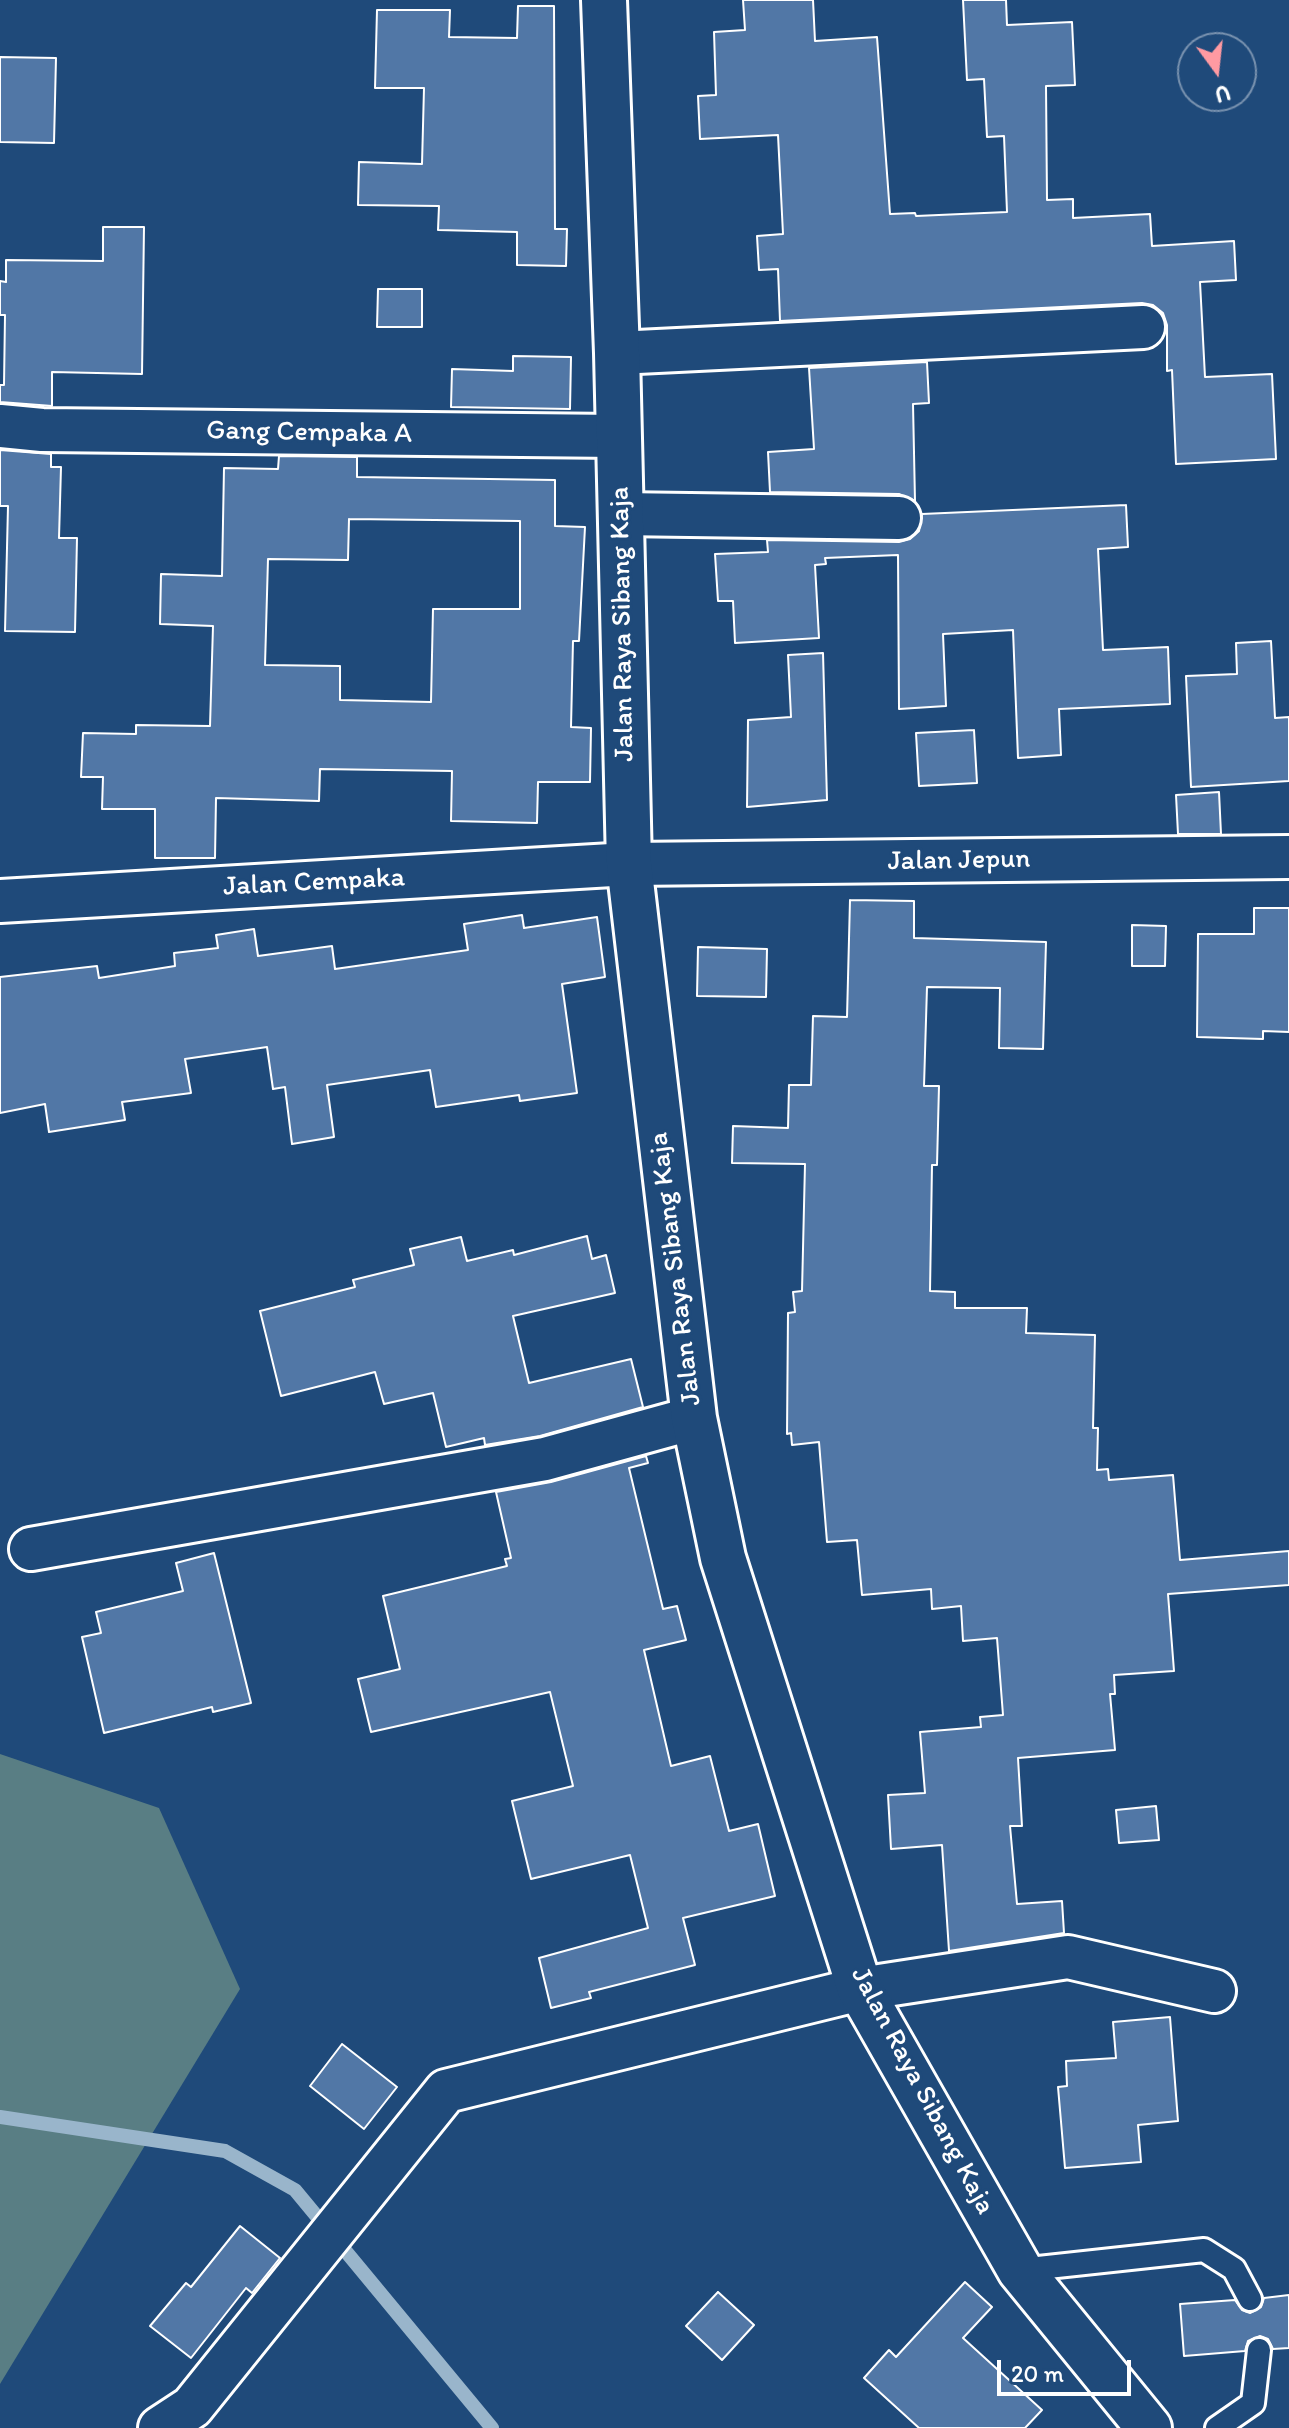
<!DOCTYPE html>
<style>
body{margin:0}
#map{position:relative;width:1289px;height:2428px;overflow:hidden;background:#1f4a7a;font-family:Itim,sans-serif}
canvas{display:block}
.north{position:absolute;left:1177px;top:32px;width:80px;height:80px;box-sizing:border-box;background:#1f4a7a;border:2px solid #7992af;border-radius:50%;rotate:165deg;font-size:22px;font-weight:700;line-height:32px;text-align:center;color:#fff}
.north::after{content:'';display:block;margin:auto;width:28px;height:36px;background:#ff9aa2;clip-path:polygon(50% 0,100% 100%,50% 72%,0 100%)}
.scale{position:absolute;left:997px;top:2360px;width:134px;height:36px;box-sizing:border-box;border:4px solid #fff;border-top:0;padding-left:10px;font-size:24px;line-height:28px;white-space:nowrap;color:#fff;-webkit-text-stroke:6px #1f4a7a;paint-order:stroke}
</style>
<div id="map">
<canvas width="1289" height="2428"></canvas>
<div class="north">U</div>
<div class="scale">20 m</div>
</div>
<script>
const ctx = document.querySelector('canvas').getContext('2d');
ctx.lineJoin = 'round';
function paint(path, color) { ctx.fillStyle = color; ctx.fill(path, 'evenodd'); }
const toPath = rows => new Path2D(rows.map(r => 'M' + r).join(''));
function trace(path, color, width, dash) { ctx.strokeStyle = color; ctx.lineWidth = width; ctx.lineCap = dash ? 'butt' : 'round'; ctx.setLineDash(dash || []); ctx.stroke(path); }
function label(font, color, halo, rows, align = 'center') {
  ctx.font = font + ' Itim,sans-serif'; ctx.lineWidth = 6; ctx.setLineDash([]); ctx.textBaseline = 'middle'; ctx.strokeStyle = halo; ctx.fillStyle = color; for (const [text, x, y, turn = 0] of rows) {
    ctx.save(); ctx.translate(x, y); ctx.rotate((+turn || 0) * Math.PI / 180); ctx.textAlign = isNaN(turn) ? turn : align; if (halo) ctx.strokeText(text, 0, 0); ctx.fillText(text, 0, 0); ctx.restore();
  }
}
const green = toPath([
 [0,1754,159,1808,240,1989,0,2384]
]);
const stream = toPath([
 [0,2117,225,2151,295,2190,492,2428]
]);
const building = toPath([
 [743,0,813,0,815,41,877,37,890,214,915,213,916,216,1007,212,1004,136,987,137,984,79,967,80,963,0,1006,0,1007,25,1072,22,1075,85,1046,86,1047,200,1073,199,1073,218,1150,214,1152,246,1234,241,1236,280,1200,282,1205,377,1272,374,1276,459,1176,464,1172,370,1167,371,1167,325,1163,313,1153,305,1142,303,780,321,778,269,759,270,757,236,783,234,778,135,700,139,698,96,716,95,714,32,745,30,743,0],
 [518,6,554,6,555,229,567,229,566,266,517,265,517,232,438,230,439,206,358,205,359,162,422,164,424,88,375,88,377,10,450,10,449,37,517,38,518,6],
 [0,57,56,58,54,143,0,142,0,57],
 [103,227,144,227,142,374,52,372,52,406,0,402,0,385,4,385,5,315,0,315,0,281,6,282,6,260,103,261,103,227],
 [378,289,422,289,422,327,377,327,378,289],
 [513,356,571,357,570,409,451,407,452,369,513,371,513,356],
 [927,362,929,403,913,404,915,501,899,494,770,492,768,452,814,449,809,368,927,362],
 [0,450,51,454,51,467,61,467,59,538,77,538,75,632,5,631,8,506,0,506,0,450],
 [279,456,357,457,357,477,555,480,555,526,585,527,579,641,573,641,571,727,591,728,590,782,538,782,537,823,451,821,452,771,320,769,319,801,216,798,215,858,155,858,155,809,102,809,103,777,81,777,83,733,136,734,136,725,210,726,213,626,160,624,161,574,222,576,224,468,278,469,279,456],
 [349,519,520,521,520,609,433,609,431,702,340,700,340,666,265,665,268,559,348,560,349,519],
 [1126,505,1128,547,1098,549,1103,650,1168,647,1170,704,1059,709,1061,755,1018,758,1013,630,943,634,946,706,899,709,898,555,825,558,826,564,815,565,819,638,735,643,733,601,718,601,715,554,768,552,767,540,899,542,910,539,919,531,922,514,1126,505],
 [1271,641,1275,718,1289,717,1289,781,1191,787,1186,676,1237,674,1236,643,1271,641],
 [823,653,827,800,747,807,748,720,791,717,788,655,823,653],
 [974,730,977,783,919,786,916,733,974,730],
 [1219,792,1221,834,1178,834,1176,795,1219,792],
 [850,900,914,901,914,938,1046,942,1043,1049,999,1048,1000,988,927,987,924,1086,939,1086,937,1165,932,1165,930,1291,955,1292,955,1308,1027,1308,1026,1333,1095,1335,1093,1428,1098,1428,1097,1470,1108,1469,1109,1480,1173,1475,1180,1560,1289,1551,1289,1585,1168,1594,1174,1671,1114,1675,1115,1694,1110,1694,1115,1750,1018,1758,1022,1826,1010,1826,1017,1904,1062,1901,1064,1933,949,1951,942,1845,891,1849,888,1795,925,1793,920,1732,981,1727,980,1717,1003,1715,997,1638,963,1641,961,1606,932,1609,931,1589,862,1595,857,1540,827,1542,819,1442,792,1445,791,1433,787,1434,788,1313,795,1312,793,1292,802,1291,805,1164,732,1163,733,1126,788,1128,789,1085,811,1085,813,1016,847,1017,850,900],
 [1254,908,1289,908,1289,1032,1263,1031,1263,1039,1197,1037,1198,934,1254,934,1254,908],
 [522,915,524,928,597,917,605,977,562,984,577,1093,520,1101,519,1095,436,1107,430,1070,327,1085,334,1137,292,1144,285,1087,273,1089,267,1047,185,1059,191,1093,122,1102,125,1120,49,1132,45,1104,0,1113,0,977,97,966,99,978,175,966,174,953,218,948,216,935,254,929,258,956,332,946,335,969,468,950,464,924,522,915],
 [1132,925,1166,926,1165,966,1132,966,1132,925],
 [698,947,767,949,766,997,697,996,698,947],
 [587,1236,592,1259,606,1255,615,1293,513,1316,529,1383,631,1359,643,1407,540,1436,485,1445,484,1438,446,1447,433,1393,384,1404,375,1372,281,1396,260,1311,355,1287,353,1280,414,1265,410,1249,461,1237,467,1261,513,1250,514,1255,587,1236],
 [646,1456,648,1463,629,1468,663,1609,677,1606,686,1640,644,1650,671,1766,710,1756,729,1831,758,1824,775,1896,683,1918,695,1965,589,1992,591,1998,551,2008,539,1958,648,1928,630,1855,531,1879,512,1801,573,1786,550,1692,371,1732,358,1679,400,1669,383,1596,507,1566,505,1559,511,1558,496,1492,551,1482,646,1456],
 [214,1553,251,1703,213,1712,212,1707,104,1733,82,1637,101,1633,96,1612,183,1591,176,1563,214,1553],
 [1156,1806,1159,1840,1119,1843,1116,1810,1156,1806],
 [1170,2017,1178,2121,1138,2125,1141,2162,1065,2168,1058,2087,1067,2086,1066,2061,1116,2058,1113,2022,1170,2017],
 [342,2044,397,2087,364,2129,310,2086,342,2044],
 [240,2226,280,2258,252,2293,246,2288,191,2358,150,2326,186,2283,191,2287,240,2226],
 [965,2282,992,2307,963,2338,1042,2410,1025,2428,919,2428,864,2378,889,2350,896,2357,965,2282],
 [718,2292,754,2325,722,2360,686,2326,718,2292],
 [1289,2295,1289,2348,1273,2349,1268,2339,1260,2336,1248,2341,1245,2351,1184,2356,1180,2304,1235,2300,1242,2310,1250,2313,1261,2307,1264,2298,1289,2295]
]);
const lane = toPath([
 [1020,2270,1204,2250,1234,2269,1250,2299],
 [1217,2428,1253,2403,1259,2350]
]);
const street = toPath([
 [617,353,1143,327],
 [0,426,42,430,618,436],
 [620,514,899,518],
 [0,901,629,864,1289,857],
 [31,1549,545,1459,694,1418],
 [160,2428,192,2407,446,2091,860,1989,1068,1957,1214,1991]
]);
const secondary = toPath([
 [604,0,617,353,629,864,694,1418,723,1558,860,1989,1020,2270,1149,2428]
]);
const streetNames = [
 ["Gang Cempaka A",309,433,1],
 ["Jalan Raya Sibang Kaja",623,624,-91],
 ["Jalan Jepun",959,861,-1],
 ["Jalan Cempaka",314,883,-3],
 ["Jalan Raya Sibang Kaja",676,1269,-97],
 ["Jalan Raya Sibang Kaja",922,2091,62]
];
paint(green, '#597e84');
trace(stream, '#99b5cb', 14);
paint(building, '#5177a6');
trace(building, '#fff', 2);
trace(lane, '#fff', 28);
trace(street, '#fff', 48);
trace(secondary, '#fff', 50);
trace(lane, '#1f4a7a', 22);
trace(street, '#1f4a7a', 42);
trace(secondary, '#1f4a7a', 44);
label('28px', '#fff', '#1f4a7a', streetNames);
</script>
